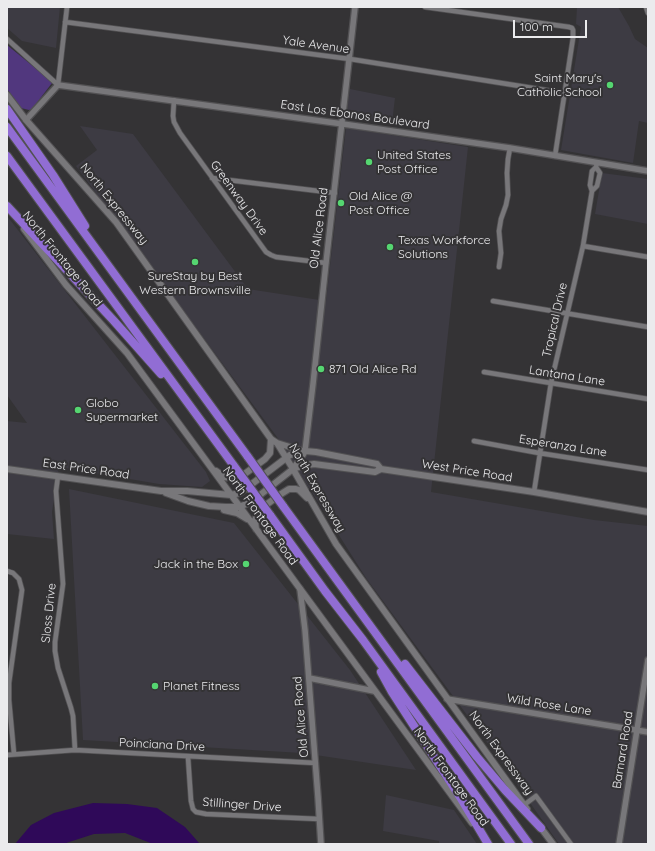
<!DOCTYPE html>
<style>
body{margin:0}
#map{position:relative;width:655px;height:851px;overflow:hidden;background:#343335;font-family:Quicksand,sans-serif}
canvas{display:block}
.frame{position:absolute;inset:0;border:8px solid #ebebed;pointer-events:none}
.scale{position:absolute;left:513px;top:20px;width:74px;height:18px;box-sizing:border-box;border:2px solid #ebebed;border-top:0;padding-left:5px;font-size:12px;line-height:14px;white-space:nowrap;color:#ebebed;-webkit-text-stroke:3px #343335;paint-order:stroke}
</style>
<div id="map">
<canvas width="655" height="851"></canvas>
<div class="frame"></div>
<div class="scale">100 m</div>
</div>
<script>
const ctx = document.querySelector('canvas').getContext('2d');
ctx.lineJoin = 'round';
function paint(path, color) { ctx.fillStyle = color; ctx.fill(path, 'evenodd'); }
const toPath = rows => new Path2D(rows.map(r => 'M' + r).join(''));
function trace(path, color, width, dash) { ctx.strokeStyle = color; ctx.lineWidth = width; ctx.lineCap = dash ? 'butt' : 'round'; ctx.setLineDash(dash || []); ctx.stroke(path); }
function label(font, color, halo, rows, align = 'center') {
  ctx.font = font + ' Quicksand,sans-serif'; ctx.lineWidth = 4; ctx.setLineDash([]); ctx.textBaseline = 'middle'; ctx.strokeStyle = halo; ctx.fillStyle = color; for (const [text, x, y, turn = 0] of rows) {
    ctx.save(); ctx.translate(x, y); ctx.rotate((+turn || 0) * Math.PI / 180); ctx.textAlign = isNaN(turn) ? turn : align; if (halo) ctx.strokeText(text, 0, 0); ctx.fillText(text, 0, 0); ctx.restore();
  }
}
const built = toPath([
 [7,7,60,7,56,48,22,41,7,28],
 [577,7,618,7,629,26,635,39,648,48,648,123,639,121,633,163,561,150,581,27,576,24],
 [350,89,395,98,392,123,346,117],
 [80,126,133,134,248,289,326,301,346,128,468,147,431,492,594,520,648,526,648,844,559,844,495,753,366,578,277,437,76,166,97,150],
 [602,173,648,179,648,224,595,214],
 [7,216,206,472,210,481,202,487,159,484,59,467,52,512,54,539,7,534,7,421,27,423,7,395],
 [69,489,234,523,350,670,416,770,302,753,83,740],
 [386,795,454,810,477,844,439,844,439,841,383,831]
]);
const green = toPath([
 [7,45,45,76,52,83,32,109,29,110,21,108,7,89]
]);
const water = toPath([
 [93,803,127,804,157,808,185,827,200,844,153,844,125,833,94,834,63,844,15,844,31,825,54,813]
]);
const minor = toPath([
 [425,7,569,27,572,28,573,30,573,38,555,156],
 [646,7,648,13],
 [65,22,350,59,564,93],
 [7,39,58,85],
 [58,85,67,7],
 [174,100,173,116,174,122,180,133,266,252,271,255,276,257,326,263],
 [212,178,335,193],
 [592,191,597,186,600,173,596,167],
 [583,246,648,257],
 [499,267,501,253,499,231,501,219,506,205,508,195,507,173,508,159,510,148],
 [493,301,648,327],
 [484,372,648,399],
 [474,441,539,453,648,470],
 [58,476,56,491,63,584,55,642,55,651,58,668,71,708,73,716,75,750],
 [534,492,551,383,583,246,592,191,590,185,592,171,596,167,597,163],
 [7,571,13,573,19,579,22,590,9,683,9,700,14,754],
 [7,755,75,750,316,763],
 [188,757,191,801,193,809,196,812,206,814,319,819],
 [524,805,536,796,571,844]
]);
const tertiary = toPath([
 [26,120,58,85,343,124,510,148,648,171],
 [305,451,313,384,326,263,355,7],
 [300,589,305,630,318,797,321,844],
 [309,678,374,691],
 [447,699,648,732],
 [619,844,648,660]
]);
const secondary = toPath([
 [7,95,26,120,116,222,271,439,277,443,293,469,336,544,527,809],
 [24,229,66,285,127,353,472,823],
 [277,443,303,451],
 [7,469,161,491,187,491,231,495,240,493,290,455,305,451,316,452,377,464,381,469,534,492,648,512],
 [293,469,302,466,314,464,375,472,381,469],
 [216,471,224,477,232,478,239,478,265,459,270,453,271,439],
 [166,493,188,501,209,506,226,507,239,507,251,502,293,469,301,458,305,451],
 [224,510,237,513,247,519],
 [256,529,255,520,259,510,281,494,289,489,296,489,299,490,307,498],
 [538,824,553,844]
]);
const motorway = toPath([
 [7,109,53,175,85,226],
 [7,127,248,457],
 [7,156,234,466],
 [7,206,114,321,161,374],
 [283,506,529,844],
 [270,515,325,591,363,640,511,844],
 [405,664,477,757,505,790,541,828],
 [381,672,392,692,460,797,488,844]
]);
const motorwayBridge = toPath([
 [248,457,283,506],
 [234,466,270,515]
]);
const markers = [
 [610,85,4,"#55d671"],
 [369,162,4,"#55d671"],
 [341,203,4,"#55d671"],
 [390,247,4,"#55d671"],
 [195,262,4,"#55d671"],
 [321,369,4,"#55d671"],
 [78,410,4,"#55d671"],
 [246,564,4,"#55d671"],
 [155,686,4,"#55d671"]
];
const streetNames = [
 ["Yale Avenue",316,45,8],
 ["East Los Ebanos Boulevard",355,115,8],
 ["Greenway Drive",239,198,54],
 ["North Expressway",114,204,51],
 ["Old Alice Road",319,228,-83],
 ["North Frontage Road",62,259,51],
 ["Tropical Drive",555,320,-77],
 ["Lantana Lane",567,376,9],
 ["Esperanza Lane",563,446,9],
 ["East Price Road",86,469,8],
 ["West Price Road",467,471,9],
 ["North Expressway",317,488,60],
 ["North Frontage Road",260,516,54],
 ["Sloss Drive",49,613,-84],
 ["Wild Rose Lane",549,705,9],
 ["Old Alice Road",301,717,-95],
 ["Poinciana Drive",162,745,3],
 ["Barnard Road",623,750,-81],
 ["North Expressway",501,753,54],
 ["North Frontage Road",451,777,54],
 ["Stillinger Drive",242,805,4]
];
const poiNames = [
 ["Saint Mary's",602,78,"right"],
 ["Catholic School",602,92,"right"],
 ["United States",377,155],
 ["Post Office",377,169],
 ["Old Alice @",349,196],
 ["Post Office",349,210],
 ["Texas Workforce",398,240],
 ["Solutions",398,254],
 ["SureStay by Best",195,276,"center"],
 ["Western Brownsville",195,290,"center"],
 ["871 Old Alice Rd",329,369],
 ["Globo",86,403],
 ["Supermarket",86,417],
 ["Jack in the Box",238,564,"right"],
 ["Planet Fitness",163,686]
];
paint(built, '#3d3b43');
paint(green, '#51377e');
paint(water, '#2f0959');
trace(minor, '#525153', 6);
trace(tertiary, '#525153', 8);
trace(secondary, '#525153', 8);
trace(motorway, '#525153', 10);
trace(minor, '#78777a', 4.5);
trace(tertiary, '#78777a', 5.5);
trace(secondary, '#78777a', 6);
trace(motorway, '#916dd4', 8);
trace(motorwayBridge, '#525153', 10, []);
trace(motorwayBridge, '#916dd4', 8);
for (const [x, y, r, color] of markers) { const dot = new Path2D(); dot.arc(x, y, r, 0, 2 * Math.PI); ctx.fillStyle = color; ctx.fill(dot); trace(dot, '#343335', 1.5); }
label('12px', '#ebebed', '#343335', streetNames);
label('12px', '#ebebed', '#343335', poiNames, 'left');
</script>
